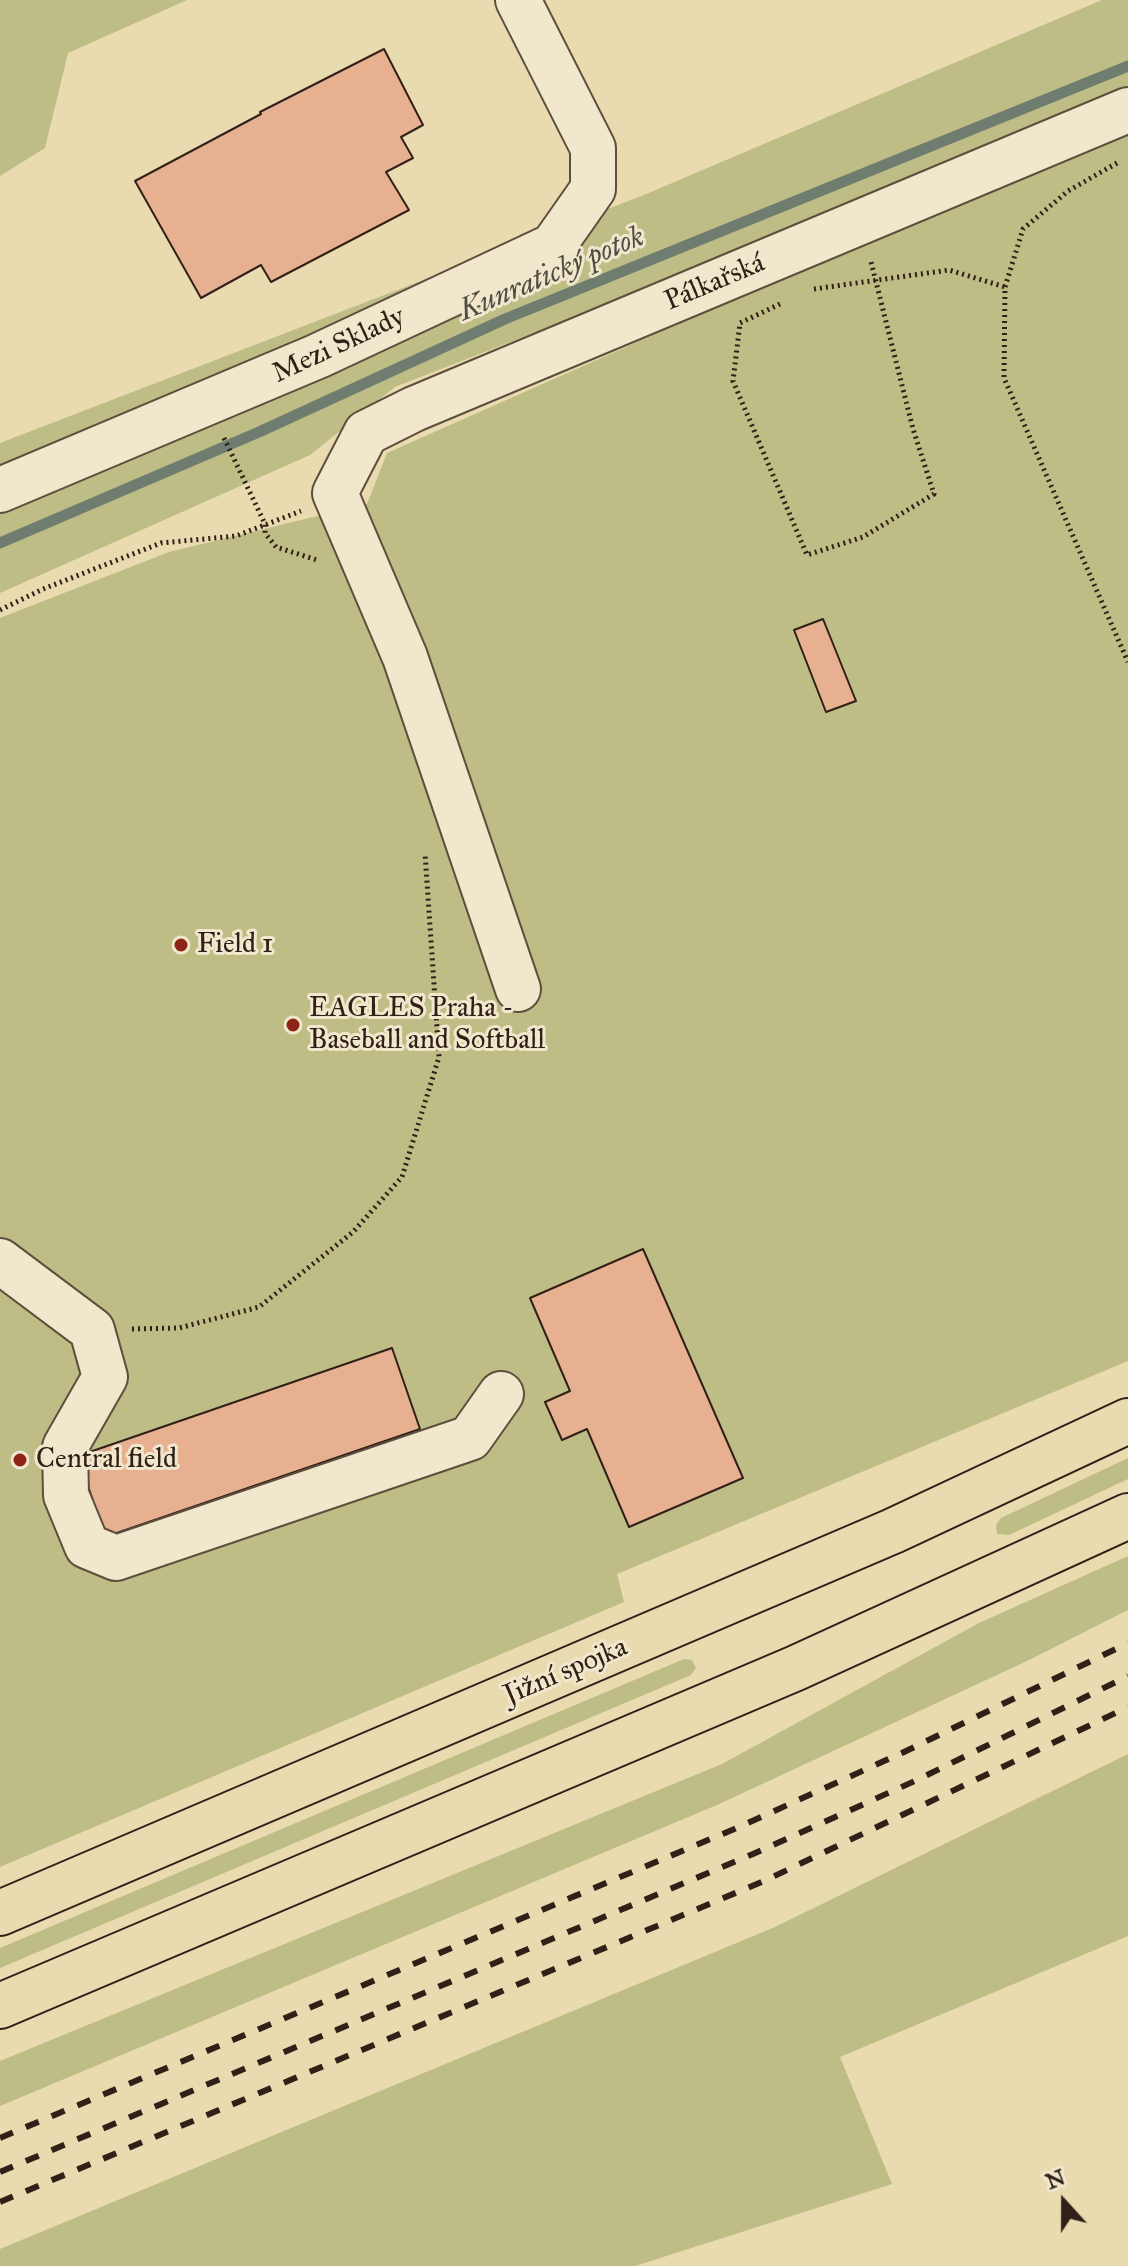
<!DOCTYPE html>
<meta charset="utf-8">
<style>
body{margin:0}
#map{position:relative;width:1128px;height:2266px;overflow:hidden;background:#e9dab0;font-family:"IM FELL Great Primer",serif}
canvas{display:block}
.north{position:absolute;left:1024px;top:2162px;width:80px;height:80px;-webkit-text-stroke:6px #f1e7cc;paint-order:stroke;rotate:339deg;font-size:22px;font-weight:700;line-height:32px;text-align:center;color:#302017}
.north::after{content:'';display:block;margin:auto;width:28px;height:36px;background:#302017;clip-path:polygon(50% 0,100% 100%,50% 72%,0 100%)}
</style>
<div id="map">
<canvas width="1128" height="2266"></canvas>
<div class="north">N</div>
</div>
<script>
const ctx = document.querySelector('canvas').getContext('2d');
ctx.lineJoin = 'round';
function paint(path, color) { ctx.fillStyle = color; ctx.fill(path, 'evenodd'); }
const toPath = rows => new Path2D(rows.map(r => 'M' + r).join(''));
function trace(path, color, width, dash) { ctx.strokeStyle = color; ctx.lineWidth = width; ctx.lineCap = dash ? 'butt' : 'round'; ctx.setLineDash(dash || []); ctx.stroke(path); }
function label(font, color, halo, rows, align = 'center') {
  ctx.font = font + ' "IM FELL Great Primer",serif'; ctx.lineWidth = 6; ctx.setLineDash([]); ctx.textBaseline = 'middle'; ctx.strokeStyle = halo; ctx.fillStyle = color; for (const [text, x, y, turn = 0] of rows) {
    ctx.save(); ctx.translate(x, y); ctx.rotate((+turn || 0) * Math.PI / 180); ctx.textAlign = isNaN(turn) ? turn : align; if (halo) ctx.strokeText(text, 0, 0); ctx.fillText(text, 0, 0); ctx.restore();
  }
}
const green = toPath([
 [0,0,187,0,68,53,45,148,0,176],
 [1102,0,1128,0,1128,101,395,387,310,455,0,593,0,443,644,195],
 [1128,132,1128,1361,617,1574,624,1602,0,1867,0,618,169,552,367,504,387,453,867,240],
 [1128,1458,1128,1479,1009,1535,997,1534,996,1525,1001,1518],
 [1128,1556,1128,1610,1027,1661,717,1805,0,2106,0,2061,722,1764,979,1623],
 [684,1659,692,1660,696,1668,691,1675,0,1968,0,1948],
 [1128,1754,1128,1936,840,2057,892,2184,635,2266,0,2266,0,2249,775,1927]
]);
const stream = toPath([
 [0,543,259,432,505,319,1128,66]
]);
const building = toPath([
 [384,49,423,125,401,137,413,158,386,172,409,210,271,282,261,265,201,298,135,181,261,114,260,112,384,49],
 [823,619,856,701,826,712,794,630,823,619],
 [643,1249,743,1478,629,1527,587,1429,562,1440,545,1402,570,1391,530,1298,643,1249],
 [392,1348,420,1429,105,1537,78,1456,392,1348]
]);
const path = toPath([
 [1117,163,1068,191,1023,229,1005,287,1004,378,1128,662],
 [814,289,949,270,1005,287],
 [780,304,740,323,733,381,807,555,863,537,934,494,913,429,871,262],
 [224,438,265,524,265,533,276,547,317,560],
 [0,610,43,589,161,543,236,536,301,511],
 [132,1329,179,1328,259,1307,353,1232,402,1177,439,1057,425,853]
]);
const minor = toPath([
 [0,490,318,356,553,246,593,189,593,148,518,0],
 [518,989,405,657,335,493,366,433,414,409,1128,110],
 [0,1261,92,1330,105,1377,65,1447,66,1495,87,1546,116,1558,470,1438,501,1394]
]);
const highway = toPath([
 [0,1913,893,1531,1128,1421],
 [0,2006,796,1668,1128,1516]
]);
const rail = toPath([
 [0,2138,739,1827,904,1752,1128,1643],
 [0,2172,753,1854,917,1780,1128,1676],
 [0,2202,764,1881,1128,1707]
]);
const markers = [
 [181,945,8,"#8f2418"],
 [293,1025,8,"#8f2418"],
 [20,1460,8,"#8f2418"]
];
const streetNames = [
 ["Pálkařská",715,283,-23],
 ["Mezi Sklady",339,346,-25],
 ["Jižní spojka",566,1672,-23]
];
const poiNames = [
 ["Field 1",197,945],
 ["EAGLES Praha -",309,1009],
 ["Baseball and Softball",309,1041],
 ["Central field",36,1460]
];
const waterNames = [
 ["Kunratický potok",552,275,-23]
];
paint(green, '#bebd86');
trace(stream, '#6e7d6f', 11);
paint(building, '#e7b191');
trace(building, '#302017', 2);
trace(minor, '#5e4e3d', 48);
trace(highway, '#302017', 48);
trace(path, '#302017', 5, [2, 4]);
trace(minor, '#f1e7cc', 44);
trace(highway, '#e9dab0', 44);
trace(rail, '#302017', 6, [14, 14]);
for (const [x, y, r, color] of markers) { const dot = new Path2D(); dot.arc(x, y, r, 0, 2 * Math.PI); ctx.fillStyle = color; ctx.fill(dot); trace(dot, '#f1e7cc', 3); }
label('28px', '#302017', '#f1e7cc', streetNames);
label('28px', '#302017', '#f1e7cc', poiNames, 'left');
label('italic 30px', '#4f4e43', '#f1e7cc', waterNames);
</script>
